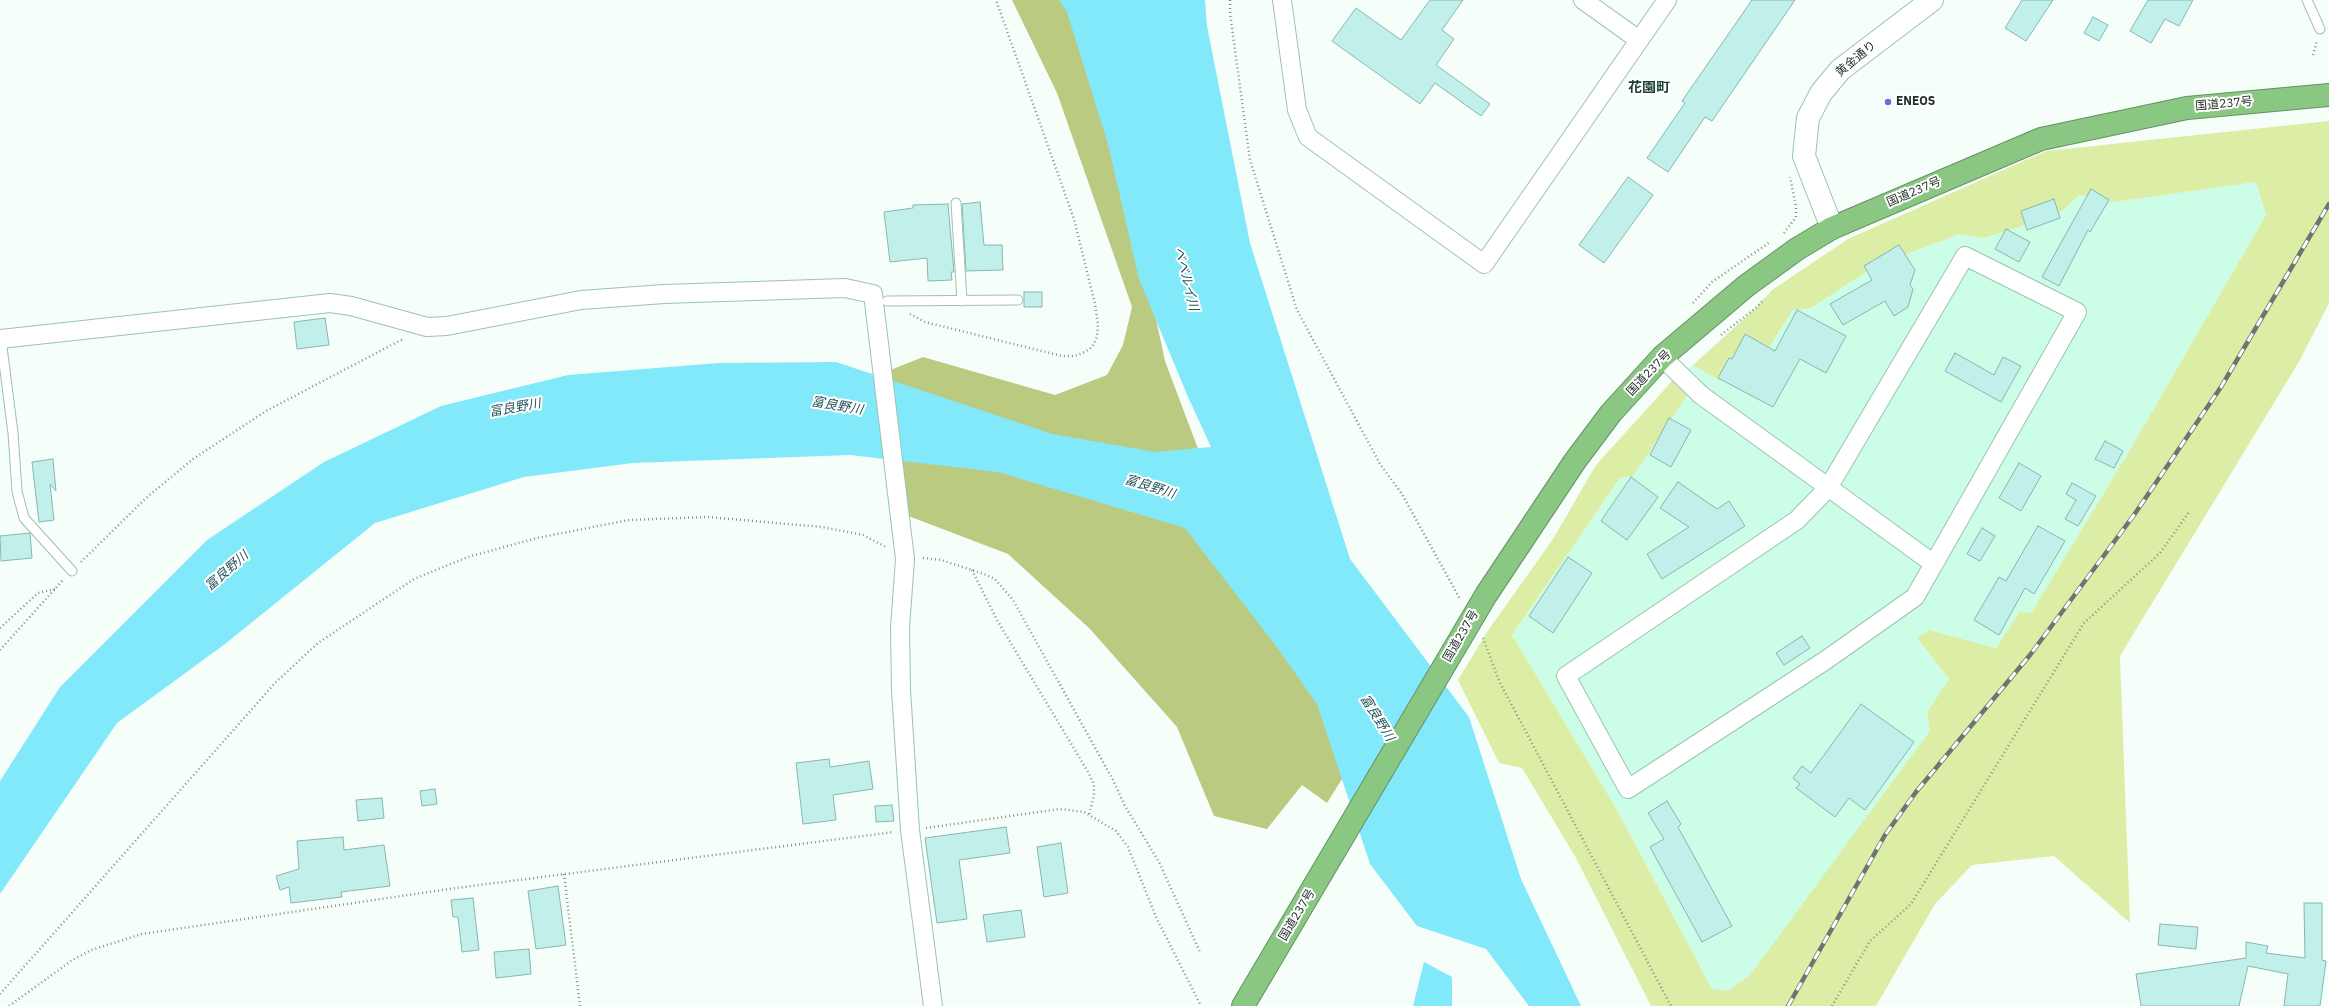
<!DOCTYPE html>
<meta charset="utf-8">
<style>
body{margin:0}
canvas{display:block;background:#f6fefa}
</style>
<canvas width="2329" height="1006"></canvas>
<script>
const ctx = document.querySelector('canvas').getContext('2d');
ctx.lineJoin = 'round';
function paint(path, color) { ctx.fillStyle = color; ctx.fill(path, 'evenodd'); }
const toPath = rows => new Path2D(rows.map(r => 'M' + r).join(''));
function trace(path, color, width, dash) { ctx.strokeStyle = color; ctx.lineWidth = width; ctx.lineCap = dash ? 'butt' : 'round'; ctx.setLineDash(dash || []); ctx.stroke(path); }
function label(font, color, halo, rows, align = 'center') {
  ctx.font = font + ' "IBM Plex Sans","Noto Sans JP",sans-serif'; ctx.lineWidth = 4; ctx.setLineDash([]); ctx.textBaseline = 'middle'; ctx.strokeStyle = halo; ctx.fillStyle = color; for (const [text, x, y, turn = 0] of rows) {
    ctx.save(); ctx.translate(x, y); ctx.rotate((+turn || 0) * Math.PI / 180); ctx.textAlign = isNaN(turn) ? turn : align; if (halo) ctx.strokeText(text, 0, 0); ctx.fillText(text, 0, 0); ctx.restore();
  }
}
const built = toPath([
 [2256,182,2266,215,2127,455,2031,613,2020,611,1996,648,1929,630,1917,639,1949,679,1927,712,1931,731,1750,975,1728,991,1712,989,1617,810,1512,635,1620,478,1633,476,1692,388,1674,379,1693,365,1720,381,1749,342,1768,349,1792,311,1811,308,1875,266,1960,234,1984,238,2057,215,2080,195,2114,202]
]);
const green = toPath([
 [2329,121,2329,303,2300,360,2120,656,2130,923,2054,856,1972,865,1935,904,1876,1006,1651,1006,1576,858,1522,768,1499,763,1458,680,1487,632,1553,539,1596,465,1674,379,1692,388,1633,476,1620,478,1512,635,1617,810,1712,989,1728,991,1750,975,1930,731,1927,712,1949,679,1917,638,1929,630,1996,648,2020,611,2031,613,2127,455,2266,215,2256,182,2114,202,2080,195,2057,215,1984,238,1960,234,1875,266,1811,308,1792,311,1768,349,1749,343,1720,381,1693,365,1757,307,1772,290,1848,239,2046,151]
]);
const forest = toPath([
 [1012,0,1088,0,1165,361,1200,454,1340,744,1342,779,1327,803,1302,785,1267,829,1214,816,1177,727,1089,628,1008,554,898,512,868,379,923,357,1055,395,1107,375,1123,345,1132,307,1057,93]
]);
const water = toPath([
 [1059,0,1205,0,1207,26,1250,243,1350,559,1469,717,1521,879,1581,1006,1529,1006,1486,949,1417,926,1370,864,1317,704,1276,646,1185,528,998,472,850,455,633,463,524,477,375,523,225,644,117,723,0,894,0,781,60,687,207,540,324,462,441,406,568,375,719,363,836,362,1052,434,1155,452,1211,447,1188,397,1139,279,1108,144,1067,12],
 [1424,962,1452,977,1452,1006,1413,1006]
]);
const building = toPath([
 [1430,0,1463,0,1442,30,1454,39,1436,65,1490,104,1481,116,1435,83,1420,104,1332,41,1356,8,1401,40,1430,0],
 [1752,0,1795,0,1712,121,1705,117,1668,172,1647,158,1685,103,1682,101,1752,0],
 [2022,0,2053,0,2026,41,2005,28,2022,0],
 [2148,0,2193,0,2179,26,2165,19,2151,43,2130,31,2148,0],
 [2093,17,2108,25,2099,41,2084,33,2093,17],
 [1628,177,1653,195,1604,263,1579,245,1628,177],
 [2091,189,2109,200,2090,232,2088,230,2059,286,2042,277,2091,189],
 [2054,199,2060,218,2027,230,2021,211,2054,199],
 [980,202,984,245,1002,245,1003,270,966,271,962,204,980,202],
 [948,204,954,272,951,272,952,280,928,281,927,258,890,262,884,212,913,208,913,205,948,204],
 [2006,229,2030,242,2019,262,1995,249,2006,229],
 [1899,245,1915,270,1910,285,1913,289,1908,307,1894,316,1885,301,1843,325,1830,304,1872,280,1864,266,1899,245],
 [1024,292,1042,292,1042,307,1024,307,1024,292],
 [1797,310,1846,336,1826,373,1800,359,1773,407,1718,378,1729,358,1732,359,1745,334,1775,351,1797,310],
 [325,318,329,345,297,349,294,322,325,318],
 [1955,353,1994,375,2003,357,2021,366,2001,402,1945,371,1955,353],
 [1669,418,1691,430,1671,467,1650,455,1669,418],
 [2105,441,2123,451,2114,468,2095,459,2105,441],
 [53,459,56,491,50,484,54,520,39,522,32,462,53,459],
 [2019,463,2041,476,2021,511,1999,498,2019,463],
 [1631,477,1658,497,1627,540,1601,521,1631,477],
 [1678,482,1717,509,1729,501,1745,526,1662,579,1647,554,1689,527,1660,508,1678,482],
 [2072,483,2096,496,2078,526,2065,519,2076,500,2066,494,2072,483],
 [2038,526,2065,541,2034,594,2025,588,1999,635,1974,620,1999,577,2006,581,2038,526],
 [1982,528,1995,536,1980,561,1967,554,1982,528],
 [30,533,32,558,1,561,0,536,30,533],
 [1568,557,1592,573,1553,633,1529,616,1568,557],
 [1802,636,1810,648,1784,665,1776,653,1802,636],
 [1861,704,1914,742,1865,810,1849,798,1835,817,1796,788,1800,784,1793,778,1802,766,1811,773,1861,704],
 [829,759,830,767,869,761,873,789,833,795,836,820,803,824,796,763,829,759],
 [435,789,437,804,422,806,420,791,435,789],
 [382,798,384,818,358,821,356,800,382,798],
 [1667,801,1681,824,1678,827,1732,926,1702,942,1650,847,1664,839,1648,813,1667,801],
 [892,805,894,821,876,822,875,806,892,805],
 [1006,827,1010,853,959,860,967,919,937,923,925,838,1006,827],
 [343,837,344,850,384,845,390,886,341,892,342,897,291,903,289,887,280,890,276,876,299,869,297,841,343,837],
 [1061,843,1068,893,1044,897,1037,847,1061,843],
 [558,886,566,945,536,949,528,891,558,886],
 [473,898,479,950,462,952,458,917,453,917,451,900,473,898],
 [2304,903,2322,903,2322,960,2326,961,2320,1006,2284,1006,2288,974,2248,966,2239,1006,2141,1006,2136,974,2246,958,2246,942,2268,946,2266,953,2305,958,2304,903],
 [1021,910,1025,937,987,942,983,915,1021,910],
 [2160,924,2198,927,2196,949,2158,945,2160,924],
 [529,949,531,974,496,978,494,952,529,949]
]);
const path = toPath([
 [1230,0,1230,13,1250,160,1297,310,1380,464,1402,494,1460,599],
 [2313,55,2317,41],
 [1784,233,1796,217,1796,207,1790,177],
 [1693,303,1712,282,1770,242],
 [910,314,925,322,1062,356,1075,356,1085,352,1092,347,1097,337,1098,325,1095,304,1074,219,996,0],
 [1721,335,1757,307,1764,299],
 [923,558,941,560,984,574,995,579,1013,600,1113,780,1125,806,1159,862,1200,952],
 [81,562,146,498,193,459,266,411,403,339],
 [972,570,997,620,1088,772,1094,784,1094,795,1089,815],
 [0,628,38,593,55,589],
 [1483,638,1499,681,1671,1006],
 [0,650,63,580],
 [926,828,1060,809,1084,812,1116,831,1128,847,1156,917,1201,1006],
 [564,874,580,1006],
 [0,994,275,683,318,643,414,579,468,557,537,538,629,520,708,517,822,527,863,535,886,547],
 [9,1006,71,961,91,950,142,934,456,888,894,832],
 [1832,1006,1870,941,1911,904,2084,623,2160,553,2189,512]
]);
const lane = toPath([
 [2307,0,2320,29],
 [956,203,962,301],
 [887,301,1018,300],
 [1,339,13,433,17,491,24,518,72,571]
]);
const street = toPath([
 [1282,0,1297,110,1308,137,1484,264,1667,0],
 [1583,0,1639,40],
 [1965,256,2077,312,1915,597,1826,660,1628,789,1566,676,1797,520,1828,488,1965,256],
 [0,339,330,303,351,306,427,327,447,326,581,300,664,294,845,288,873,294,905,559,900,628,901,690,910,830,933,1006],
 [1662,357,1701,395,1934,564]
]);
const secondary = toPath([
 [1832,228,1804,156,1808,118,1821,93,1840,70,1932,0]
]);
const highway = toPath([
 [1243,1006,1486,595,1575,461,1611,413,1662,357,1746,286,1797,249,1832,228,2041,139,2187,108,2329,95]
]);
const rail = toPath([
 [1788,1006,1885,835,1916,792,2030,655,2134,515,2221,387,2329,204]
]);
const markers = [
 [1888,102,4,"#686be5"]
];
const streetNames = [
 ["黄金通り",1856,59,-40],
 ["国道237号",2224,104,-5],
 ["国道237号",1914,192,-23],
 ["国道237号",1649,373,-46],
 ["国道237号",1461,636,-60],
 ["国道237号",1297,915,-59]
];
const poiNames = [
 ["ENEOS",1896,102]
];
const waterNames = [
 ["ベベルイ川",1186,279,76],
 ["富良野川",837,406,10],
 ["富良野川",515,408,-10],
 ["富良野川",1150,487,17],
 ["富良野川",227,571,-41],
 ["富良野川",1377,718,58]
];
const quarterNames = [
 ["花園町",1649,88]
];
paint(built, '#ccfde6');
paint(green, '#dceda6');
paint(forest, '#bacb81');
paint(water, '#82e9fb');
paint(building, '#c1f0eb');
trace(building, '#88b6b1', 1);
trace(lane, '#9cc3b1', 11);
trace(street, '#9cc3b1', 20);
trace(secondary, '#9cc3b1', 24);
trace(highway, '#659264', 24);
trace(path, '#86918c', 2.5, [1, 3]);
trace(lane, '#fff', 9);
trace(street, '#fff', 18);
trace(secondary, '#fff', 22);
trace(highway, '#89c783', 22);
trace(rail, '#6a7670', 4.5);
trace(rail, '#fff', 3, [9]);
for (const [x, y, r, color] of markers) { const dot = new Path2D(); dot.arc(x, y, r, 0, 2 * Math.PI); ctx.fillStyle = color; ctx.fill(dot); trace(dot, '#fff', 1.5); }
label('12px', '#22312a', '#fff', streetNames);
label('bold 12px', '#22312a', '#fff', poiNames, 'left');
label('italic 13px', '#26545b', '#fff', waterNames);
label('bold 14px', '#1c4031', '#fff', quarterNames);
</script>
